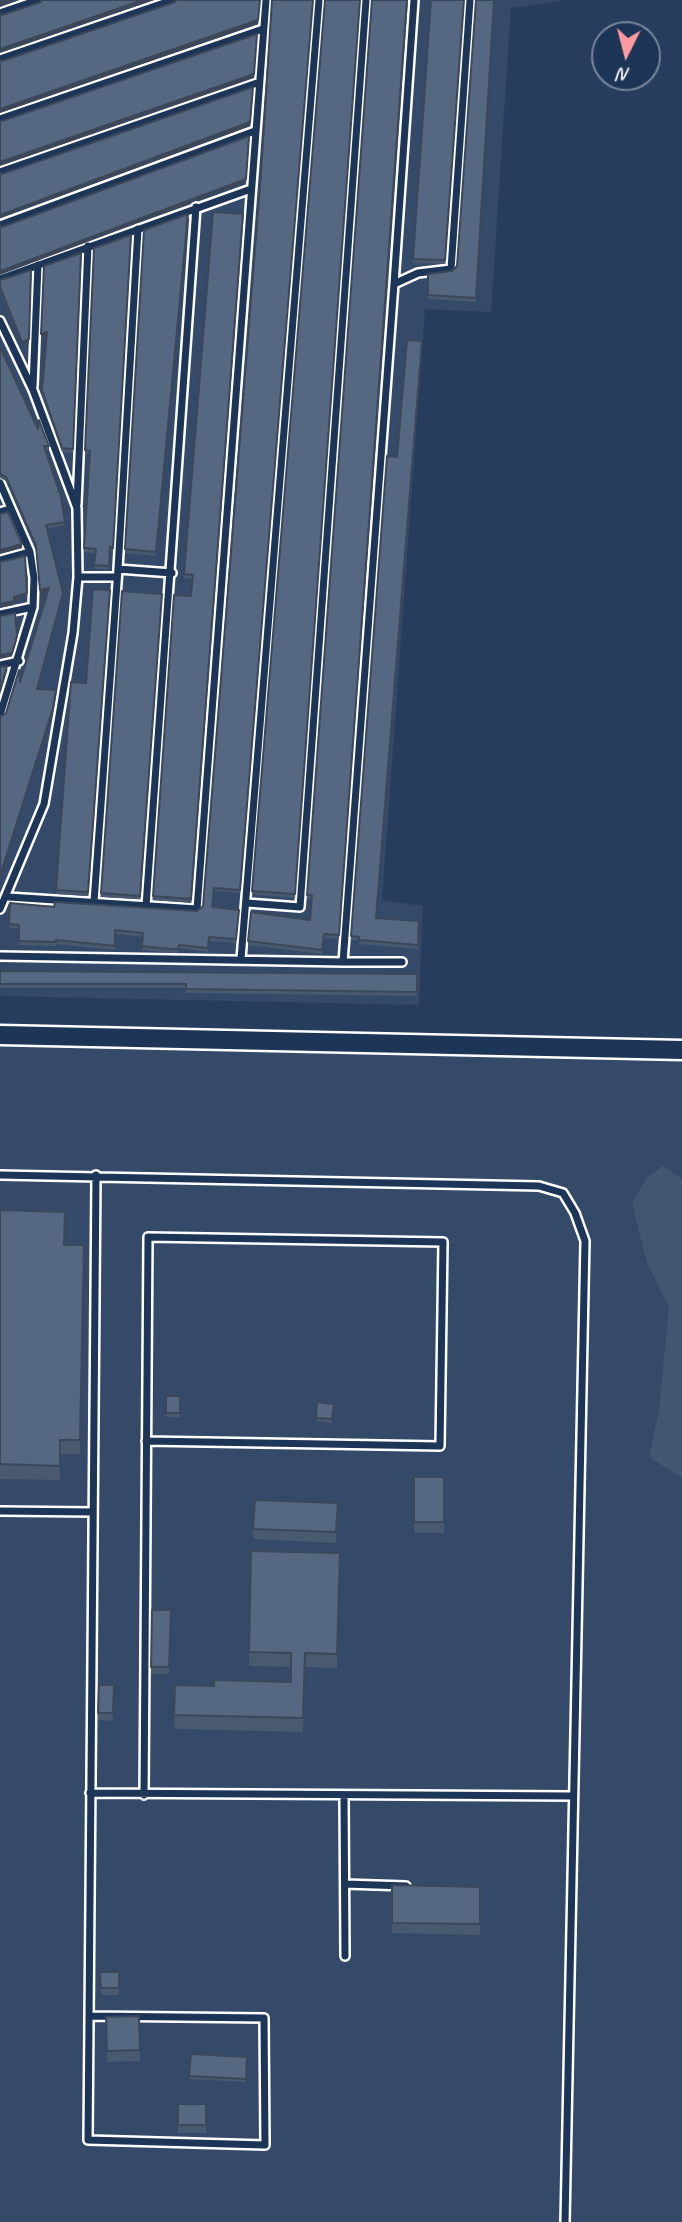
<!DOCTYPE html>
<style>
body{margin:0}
#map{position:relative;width:682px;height:2222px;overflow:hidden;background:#263d5e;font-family:Caveat,sans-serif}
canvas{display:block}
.north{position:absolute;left:591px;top:21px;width:70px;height:70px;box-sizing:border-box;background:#1d3557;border:2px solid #77869a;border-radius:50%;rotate:186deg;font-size:19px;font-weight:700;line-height:28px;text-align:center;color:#fff}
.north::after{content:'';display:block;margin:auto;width:24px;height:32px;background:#ff9aa2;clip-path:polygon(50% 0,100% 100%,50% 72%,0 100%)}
</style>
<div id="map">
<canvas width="682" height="2222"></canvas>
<div class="north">N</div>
</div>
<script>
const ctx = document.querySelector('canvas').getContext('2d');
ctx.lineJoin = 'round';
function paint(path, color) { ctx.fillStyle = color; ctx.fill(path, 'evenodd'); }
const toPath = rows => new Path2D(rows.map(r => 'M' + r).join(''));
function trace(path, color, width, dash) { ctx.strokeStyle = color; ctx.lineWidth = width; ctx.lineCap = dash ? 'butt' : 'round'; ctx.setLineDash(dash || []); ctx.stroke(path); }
const built = toPath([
 [0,0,567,0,511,8,491,312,425,309,382,900,423,906,419,1005,0,996],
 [0,1035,682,1050,682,2222,0,2222]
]);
const green = toPath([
 [663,1166,682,1179,682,1478,649,1457,659,1410,669,1308,647,1263,632,1203,648,1176]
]);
const service = toPath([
 [0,13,38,0],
 [0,59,173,0],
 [0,119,263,29],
 [0,172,257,83],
 [0,225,255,131],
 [0,279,251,189],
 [394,284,414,0],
 [0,321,33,390,77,508,78,577,73,633,44,804,0,909],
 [33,386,38,265],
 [0,483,30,552,34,578,33,607,0,715],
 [77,504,88,246],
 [0,512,11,509],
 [0,560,30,552],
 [118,569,172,573],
 [78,577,117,577],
 [0,614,33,607],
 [0,665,19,661],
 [8,897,197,909,266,0],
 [94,902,118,569,138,229],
 [247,903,300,907,366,0],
 [146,906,196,207],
 [0,956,343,962,394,284,418,273,451,269,470,0],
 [241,959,319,0],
 [343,962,402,962],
 [0,1175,539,1186,563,1193,575,1213,585,1241,565,2222],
 [0,1511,93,1512],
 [90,1793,573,1796],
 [144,1795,148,1237,443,1242,440,1446,146,1441],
 [344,1796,345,1956],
 [345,1884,406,1886],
 [90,2016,264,2018,265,2145,88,2140,96,1175]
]);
const tertiary = toPath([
 [0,1035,682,1050]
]);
const wall = toPath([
 [313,0,240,893,214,891,212,907,239,910,236,943,209,941,208,952,179,948,178,953,170,953,142,950,143,937,115,934,115,950,56,944,56,946,19,945,19,929,9,928,10,903,54,907,197,911,203,906],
 [360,0,295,898,252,894,252,891],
 [407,0,339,939,324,938,322,954,248,945,248,941,310,920,312,899,307,899,307,895],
 [431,0,464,0,445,264,413,263],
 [494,0,476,302,428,299,428,274,452,271,457,266],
 [213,212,191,903,153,900,174,595,191,596,193,579,184,578,184,574],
 [188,214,156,556,125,553,144,230],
 [131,235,113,552,110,551,109,570,94,569,95,553,84,552,90,454,85,454,85,450],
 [81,253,73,453,62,452,42,394,46,336,41,338],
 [0,280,29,343,22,345,0,291],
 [0,347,38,429,49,446,49,450,45,450,65,522,65,525,47,529,63,597,38,689,56,694,53,712,6,713,20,682,48,592,40,594,36,550,6,481,0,478],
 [93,589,88,896,56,894,71,682,86,683],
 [122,591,162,594,140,899,101,897],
 [376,918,419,921,418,949,359,944,359,940,351,940,351,936],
 [0,971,417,974,417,996,186,993,186,988,0,988],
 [0,1210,65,1245,84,1245,80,1454,60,1454,60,1480,0,1479],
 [166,1396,180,1396,180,1417,166,1417],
 [317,1402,334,1404,332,1423,316,1421],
 [414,1477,444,1477,444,1533,414,1533],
 [338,1514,336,1543,253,1539,253,1529],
 [251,1551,340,1553,337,1668,305,1667,303,1732,174,1729,175,1685,214,1686,291,1682,291,1667,249,1666],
 [152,1610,171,1610,169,1674,151,1674],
 [114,1685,113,1721,98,1720,98,1713],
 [392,1885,480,1887,480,1935,392,1933],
 [100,1972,119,1972,119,1995,101,1995],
 [139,2016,140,2061,107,2062,106,2017],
 [191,2054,247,2057,246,2082,189,2079],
 [178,2104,206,2104,206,2133,178,2133]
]);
const shadedWall = toPath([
 [8,0,19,0,0,7,0,3],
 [143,0,154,0,0,53,0,49],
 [260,0,258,24,0,113,0,109],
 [257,34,254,78,0,166,0,162],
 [253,87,250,126,0,218,0,215],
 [249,136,246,182,0,275,0,271],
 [31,274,29,343,22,345,22,342],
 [47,332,47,335,41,338,41,334],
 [22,544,22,548,0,554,0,550],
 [49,588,49,592,40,594,40,590],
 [27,593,27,597,14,601,14,597],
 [63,593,63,597,37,692,37,689],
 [14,601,14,605,0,608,0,604],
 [17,636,17,640,12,656,0,659,0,655],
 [56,690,53,712,0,880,0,876]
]);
const building = toPath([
 [41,0,143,0,0,49,0,14,2,15,41,2,41,0],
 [176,0,260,0,258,20,0,109,0,60,2,61,175,2,176,0],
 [272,0,313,0,240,890,214,888,212,907,239,910,236,939,209,937,208,948,179,945,178,949,170,949,142,946,143,933,115,930,115,946,56,940,56,942,19,941,19,925,9,924,10,903,54,907,55,902,197,911,203,906,261,173,272,0],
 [325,0,360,0,295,894,252,891,325,0],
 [372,0,407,0,339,935,324,934,322,950,248,941,251,912,310,920,312,895,307,895,372,0],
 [431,0,464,0,445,260,413,259,431,0],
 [476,0,494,0,476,298,428,295,428,274,452,271,457,266,476,0],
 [257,34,254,74,0,162,0,121,2,121,257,34],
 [253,87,250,122,0,215,0,173,2,174,253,87],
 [249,136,246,179,0,271,0,226,2,227,249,136],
 [213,212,243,214,191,899,153,896,174,595,191,596,193,575,184,574,213,212],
 [188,214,156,552,125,549,144,230,188,214],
 [131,235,113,548,110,547,109,566,94,565,96,549,84,548,90,451,85,450,94,248,131,235],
 [81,253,73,449,62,448,42,390,47,332,41,334,44,266,81,253],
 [31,270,29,339,22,342,0,287,0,280,31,270],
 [407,340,422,341,376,918,419,921,418,945,359,940,359,937,351,936,387,456,397,457,407,340],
 [0,347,38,429,39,420,49,446,44,446,61,497,65,522,46,525,63,593,37,689,56,690,53,708,0,876,0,717,6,713,19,670,20,682,49,588,40,590,36,546,6,477,0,474,0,347],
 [8,512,22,544,0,550,0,514,8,512],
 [25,556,27,593,14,597,14,601,0,604,0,562,25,556],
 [93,589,110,590,88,892,56,890,71,682,86,683,93,589],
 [122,591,162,594,140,896,101,893,122,591],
 [15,613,17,636,12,653,0,655,0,616,15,613],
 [7,666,0,690,0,667,7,666],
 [0,971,417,974,417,992,186,989,186,984,0,984,0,971],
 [0,1210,65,1212,64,1245,84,1245,80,1440,60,1440,60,1466,0,1464,0,1210],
 [166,1396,180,1396,180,1413,166,1413,166,1396],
 [317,1402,334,1404,332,1419,316,1418,317,1402],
 [414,1477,444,1477,444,1522,414,1522,414,1477],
 [255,1500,338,1503,336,1532,253,1529,255,1500],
 [251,1551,340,1553,337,1654,305,1653,303,1718,174,1715,175,1685,214,1686,214,1680,291,1682,291,1653,249,1652,251,1551],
 [152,1610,171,1610,169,1667,151,1667,152,1610],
 [99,1685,114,1685,113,1713,98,1713,99,1685],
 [392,1885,480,1887,480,1924,392,1923,392,1885],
 [100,1972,119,1972,119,1988,101,1988,100,1972],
 [139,2016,140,2050,107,2051,106,2017,139,2016],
 [191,2054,247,2057,246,2079,189,2076,191,2054],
 [178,2104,206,2104,206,2125,178,2125,178,2104]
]);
paint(built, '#344a68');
paint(green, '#425672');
trace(service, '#fff', 12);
trace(tertiary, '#fff', 23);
trace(service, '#1d3557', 7);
trace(tertiary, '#1d3557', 18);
paint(wall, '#49596f');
paint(shadedWall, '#3c485a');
paint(building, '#556781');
trace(building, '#3c485a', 2);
</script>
